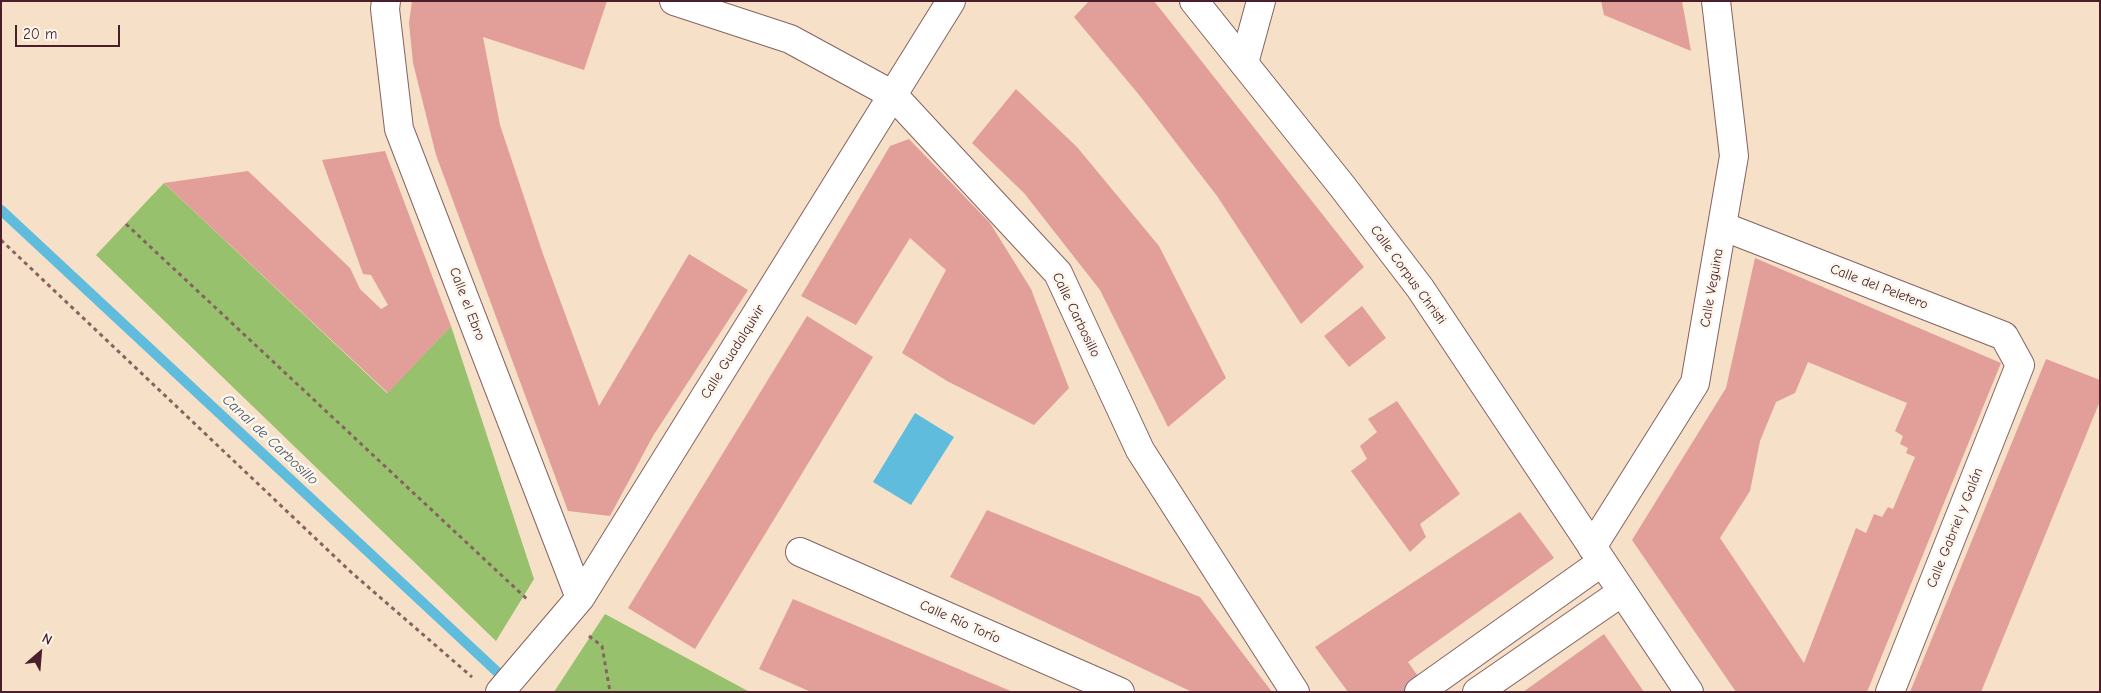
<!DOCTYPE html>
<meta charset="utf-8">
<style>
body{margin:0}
#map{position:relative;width:2101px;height:693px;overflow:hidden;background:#f6e0c7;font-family:"Comic Neue",sans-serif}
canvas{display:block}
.frame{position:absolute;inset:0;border:2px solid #4a1f2b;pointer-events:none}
.north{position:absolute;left:15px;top:628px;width:50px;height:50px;-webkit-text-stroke:4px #fbf7ec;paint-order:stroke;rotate:27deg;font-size:14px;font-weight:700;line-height:20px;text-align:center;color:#4a1f2b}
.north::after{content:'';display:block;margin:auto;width:18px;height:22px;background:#4a1f2b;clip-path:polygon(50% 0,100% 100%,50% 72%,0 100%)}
.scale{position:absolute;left:15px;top:25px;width:105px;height:22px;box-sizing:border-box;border:2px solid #4a1f2b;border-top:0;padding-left:6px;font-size:15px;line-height:18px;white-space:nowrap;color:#4a1f2b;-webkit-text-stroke:4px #fbf7ec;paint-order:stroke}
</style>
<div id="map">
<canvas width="2101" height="693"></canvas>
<div class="frame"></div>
<div class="north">N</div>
<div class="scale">20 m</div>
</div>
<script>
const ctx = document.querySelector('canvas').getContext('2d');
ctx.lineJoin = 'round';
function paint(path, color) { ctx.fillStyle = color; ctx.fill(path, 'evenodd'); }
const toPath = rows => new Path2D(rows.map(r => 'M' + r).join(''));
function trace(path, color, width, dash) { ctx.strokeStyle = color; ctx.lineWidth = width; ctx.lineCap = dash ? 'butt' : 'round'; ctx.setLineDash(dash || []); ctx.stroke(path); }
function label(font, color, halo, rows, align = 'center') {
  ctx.font = font + ' "Comic Neue",sans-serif'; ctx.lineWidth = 5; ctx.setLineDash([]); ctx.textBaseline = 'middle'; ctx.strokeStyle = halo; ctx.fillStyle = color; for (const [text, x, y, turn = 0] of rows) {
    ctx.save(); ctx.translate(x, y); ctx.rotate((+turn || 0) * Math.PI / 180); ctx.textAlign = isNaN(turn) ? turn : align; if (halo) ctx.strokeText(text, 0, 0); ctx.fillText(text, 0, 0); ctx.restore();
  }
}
const green = toPath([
 [164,183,387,393,451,326,534,579,496,641,96,255],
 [605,614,746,690,750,692,554,692]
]);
const water = toPath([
 [915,413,954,437,911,505,873,482]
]);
const stream = toPath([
 [1,210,507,681]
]);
const building = toPath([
 [412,1,607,1,584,70,483,37,500,125,543,254,599,406,689,254,748,290,653,436,610,516,568,511,436,155,413,63,409,23],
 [1089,1,1154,1,1364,267,1301,324,1217,196,1140,96,1074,17],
 [1601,1,1682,1,1691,51,1604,15],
 [1016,89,1077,147,1159,246,1226,378,1168,427,1100,290,1024,193,972,143],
 [909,139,990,223,1031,289,1069,388,1034,425,947,381,902,353,946,270,910,238,856,325,801,296,890,146],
 [385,151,451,326,388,393,164,183,248,171,350,268,360,289,381,309,388,305,371,275,363,274,322,160],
 [1755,258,2001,363,1867,692,1736,692,1632,540,1726,388],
 [1808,362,1907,403,1895,431,1903,436,1900,444,1908,448,1906,453,1915,457,1893,509,1888,507,1882,517,1874,514,1866,533,1856,528,1804,663,1720,538,1750,491,1760,441,1776,402,1795,393],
 [1362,306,1386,338,1349,367,1324,336],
 [807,316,873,357,695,649,628,608],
 [2046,359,2100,380,2100,401,1981,692,1910,692],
 [1397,401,1460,494,1420,524,1426,537,1410,552,1351,471,1367,459,1360,446,1377,432,1368,419],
 [987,510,1200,597,1272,692,1192,692,950,577],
 [1520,512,1554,558,1408,662,1429,692,1348,692,1315,647],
 [793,599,1013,692,811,692,759,669],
 [1604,634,1644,692,1523,692]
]);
const path = toPath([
 [126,224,529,601],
 [1,240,352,573,472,677],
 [589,636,602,646,610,692]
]);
const minor = toPath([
 [386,1,385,9,399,129,580,598],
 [674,1,790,39,893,95,1058,273,1140,450,1295,692],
 [1244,63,1261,1],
 [1722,226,2004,336,2020,365,1890,692],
 [1592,547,1695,383,1734,156,1716,1],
 [800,552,1120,692],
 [500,692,580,598,951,1],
 [1419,692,1602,562],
 [1477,692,1622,592]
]);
const secondary = toPath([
 [1194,1,1342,186,1420,288,1689,692]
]);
const streetNames = [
 ["Calle Corpus Christi",1408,275,54],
 ["Calle del Peletero",1879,287,21],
 ["Calle Veguina",1712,288,-80],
 ["Calle el Ebro",467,304,69],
 ["Calle Carbosillo",1076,315,64],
 ["Calle Guadalquivir",733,352,-58],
 ["Calle Gabriel y Galán",1955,528,-68],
 ["Calle Río Torío",960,622,24]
];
const waterNames = [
 ["Canal de Carbosillo",270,440,43]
];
paint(green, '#97c16d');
paint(water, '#5fbcdd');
trace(stream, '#5fbcdd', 10);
paint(building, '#e29f9a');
trace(minor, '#866362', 30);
trace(secondary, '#866362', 30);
trace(path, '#866362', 3, [4, 4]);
trace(minor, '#fff', 28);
trace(secondary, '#fff', 28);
label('14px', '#4a1f2b', '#fbf7ec', streetNames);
label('italic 15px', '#515669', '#fbf7ec', waterNames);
</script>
